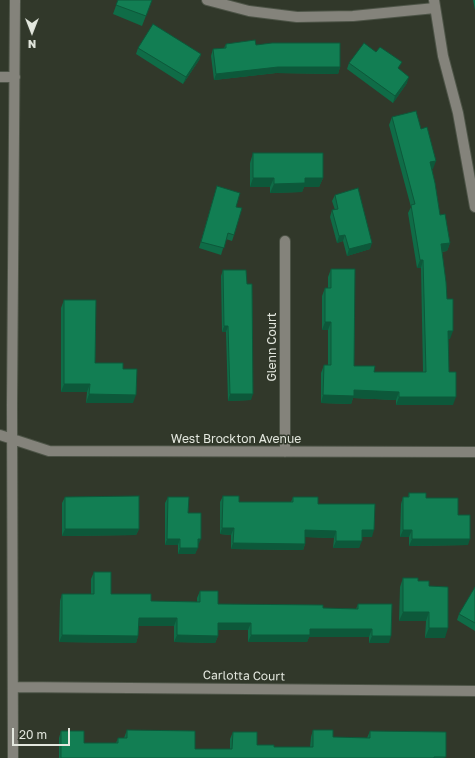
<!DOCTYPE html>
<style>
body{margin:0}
#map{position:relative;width:475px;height:758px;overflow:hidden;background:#31382a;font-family:"Golos Text",sans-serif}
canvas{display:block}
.north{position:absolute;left:12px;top:12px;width:40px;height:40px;-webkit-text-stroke:3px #31382a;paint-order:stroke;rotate:180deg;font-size:11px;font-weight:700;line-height:16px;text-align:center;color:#e3e7de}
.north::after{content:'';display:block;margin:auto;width:14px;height:18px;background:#e3e7de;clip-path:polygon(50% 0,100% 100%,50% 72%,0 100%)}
.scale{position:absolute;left:12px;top:728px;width:58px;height:18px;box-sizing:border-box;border:2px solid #e3e7de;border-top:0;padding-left:5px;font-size:12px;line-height:14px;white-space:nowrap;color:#e3e7de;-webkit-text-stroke:3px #31382a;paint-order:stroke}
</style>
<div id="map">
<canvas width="475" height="758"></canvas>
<div class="north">N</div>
<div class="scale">20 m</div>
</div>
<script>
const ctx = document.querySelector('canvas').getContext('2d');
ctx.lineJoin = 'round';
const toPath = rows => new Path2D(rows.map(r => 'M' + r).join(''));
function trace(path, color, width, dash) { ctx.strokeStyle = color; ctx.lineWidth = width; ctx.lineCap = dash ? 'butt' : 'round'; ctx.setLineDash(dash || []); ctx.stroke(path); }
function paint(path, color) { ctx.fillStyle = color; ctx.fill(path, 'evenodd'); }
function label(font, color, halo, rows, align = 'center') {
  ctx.font = font + ' "Golos Text",sans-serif'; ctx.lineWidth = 3; ctx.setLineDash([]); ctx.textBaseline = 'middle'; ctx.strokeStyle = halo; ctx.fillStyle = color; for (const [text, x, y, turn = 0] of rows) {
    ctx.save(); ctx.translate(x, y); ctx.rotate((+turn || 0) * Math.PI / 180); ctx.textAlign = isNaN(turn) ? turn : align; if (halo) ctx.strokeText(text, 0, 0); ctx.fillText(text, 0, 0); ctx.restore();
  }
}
const minor = toPath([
 [207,0,249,11,297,17,353,16,435,8],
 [434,0,443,56,458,113,475,207],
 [0,77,15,77],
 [285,241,285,452],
 [0,435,49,451,475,452],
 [14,687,475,691],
 [13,758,12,405,15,0]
]);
const wall = toPath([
 [118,0,152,0,142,26,113,14],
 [473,0,475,0,475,10],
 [226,44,256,45,340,67,338,74,276,73,214,80,211,56,213,49,224,48],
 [138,48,201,54,199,60,183,84,136,54],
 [349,63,399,69,407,83,393,103,347,69],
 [392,117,421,129,433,169,432,169,440,215,450,243,447,251,442,252,450,339,448,339,449,372,453,405,396,405,396,400,353,398,351,404,321,403,321,373,324,365,328,365,328,330,322,330,322,296,325,288,328,288,328,277,331,269,354,366,374,372,423,372,421,268,417,268,408,213,411,207,389,125],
 [253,153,323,178,319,187,304,187,302,192,270,193,270,187,250,187,250,163],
 [217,186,236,207,234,235,232,241,226,239,221,255,199,248],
 [335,195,370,249,347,256,343,241,337,243,330,217,332,210,335,210,332,201],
 [223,270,247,284,251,400,228,401,226,332,222,332,221,276],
 [64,300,95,363,123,369,133,403,86,403,87,392,61,392,61,308],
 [409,493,426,498,458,515,468,545,409,546,409,537,400,537,401,504,403,497,408,497],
 [223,496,239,502,291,502,293,497,318,504,372,537,362,537,359,548,333,548,334,538,305,537,305,544,303,550,231,549,231,535,220,534,220,502],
 [65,497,139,529,136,535,62,536,62,503],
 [168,497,188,513,198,546,195,554,178,554,178,545,165,545,165,503],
 [94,572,111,594,151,601,197,602,197,598,200,591,218,604,356,609,358,604,389,643,369,643,369,637,309,637,307,642,248,642,248,630,218,630,218,636,215,643,174,642,174,626,138,626,138,636,136,643,59,642,60,601,62,594,91,594,91,579],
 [403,578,418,581,429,586,445,638,425,638,426,621,399,621,400,587],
 [475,587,475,631,457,620,459,614],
 [127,730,195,749,230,749,230,739,233,732,257,745,274,747,310,747,311,737,313,730,333,737,367,738,370,731,446,758,59,758,59,738,61,731,84,743,116,743,118,738,124,738]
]);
const shadedWall = toPath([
 [201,54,199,60,183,84,186,77],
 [278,67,340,67,338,74,276,73,214,80,216,74],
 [409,77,407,83,393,103,395,96],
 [436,161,433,169,427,170,430,162],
 [253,178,274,178,270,187,250,187],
 [305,178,323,178,319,187,304,187,302,192,270,193,274,184],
 [345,235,343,241,337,243,339,236],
 [372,243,370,249,347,256,349,249],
 [450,243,447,251,438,252,441,244],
 [420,260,423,260,421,268,417,268],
 [325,322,331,322,328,330,322,330],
 [224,326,228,326,226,332,222,332],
 [448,331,453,331,450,339,445,339],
 [64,384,90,384,87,392,61,392],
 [354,390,399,392,396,400,353,398,351,404,321,403,323,395],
 [89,394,136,395,133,403,86,403],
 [230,394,253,394,251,400,228,401],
 [399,397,456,397,453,405,396,405],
 [222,528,234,528,231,535,220,534],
 [65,529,139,529,136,535,62,536],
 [305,530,336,531,334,538,303,537],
 [362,530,374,530,372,537,360,537],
 [403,530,412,530,409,537,400,537],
 [167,539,180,539,178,545,165,545],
 [198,539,201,539,198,546,195,545],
 [412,539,470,539,468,545,409,546],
 [336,541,362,541,359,548,333,548],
 [233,543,305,544,303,550,231,549],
 [180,548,198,548,195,554,178,554],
 [403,612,429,612,426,621,399,621],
 [139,618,177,618,174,626,136,626],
 [218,623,251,623,248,630,215,630],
 [429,628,448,628,445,638,425,638],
 [310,629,372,629,369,637,309,637,307,642,248,642,251,635],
 [62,635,138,636,136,643,59,642],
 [177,635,218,636,215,643,174,642],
 [372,636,391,636,389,643,369,643]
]);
const building = toPath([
 [118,0,152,0,146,16,116,5,118,0],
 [153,24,201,54,186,77,138,48,153,24],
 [255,40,256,45,272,43,340,43,340,67,278,67,216,74,213,49,226,48,226,44,255,40],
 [364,43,376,52,380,47,402,62,398,68,409,77,395,96,349,63,364,43],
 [416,111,421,129,427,127,436,161,430,162,435,183,440,215,445,214,450,243,441,244,446,282,447,299,453,299,453,331,448,331,449,372,456,372,456,397,399,397,399,392,354,390,354,396,323,395,324,365,331,365,331,322,325,322,325,288,331,288,331,269,355,269,354,366,375,366,374,372,426,372,423,260,420,260,411,205,415,204,392,117,416,111],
 [253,153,323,153,323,178,305,178,305,183,274,184,274,178,253,178,253,153],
 [217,186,240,193,236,207,242,208,234,235,228,233,224,248,201,242,217,186],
 [358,188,372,243,349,249,345,235,339,236,332,210,338,209,335,195,358,188],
 [223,270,246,270,247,284,252,284,253,394,230,394,228,326,224,326,223,270],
 [64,300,96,300,95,363,123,363,123,369,137,369,136,395,89,394,90,384,64,384,64,300],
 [409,493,426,493,426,498,458,498,458,515,470,515,470,539,412,539,412,530,403,530,403,497,409,497,409,493],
 [139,496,139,529,65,529,65,497,139,496],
 [223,496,239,496,239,502,293,502,293,497,318,497,318,504,375,504,374,530,362,530,362,541,336,541,336,531,305,530,305,544,233,543,234,528,222,528,223,496],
 [168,497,189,497,188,513,201,513,201,539,198,539,198,548,180,548,180,539,167,539,168,497],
 [94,572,111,572,111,594,151,594,151,601,200,602,200,591,218,591,218,604,323,605,323,608,358,609,358,604,392,604,391,636,372,636,372,629,310,629,310,635,251,635,251,623,218,623,218,636,177,635,177,618,139,618,138,636,62,635,62,594,94,594,94,572],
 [403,578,418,578,418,581,429,581,429,586,448,587,448,628,429,628,429,612,403,612,403,578],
 [475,587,475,623,459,614,475,587],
 [127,730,195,731,195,749,232,749,233,732,257,732,257,745,274,745,274,747,313,747,313,730,333,730,333,737,370,738,370,731,446,732,446,757,434,757,434,758,61,758,61,731,84,731,84,743,118,743,118,738,127,738,127,730]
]);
const streetNames = [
 ["Glenn Court",272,347,-90],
 ["West Brockton Avenue",236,439],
 ["Carlotta Court",244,676,1]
];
trace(minor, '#4d5447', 12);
trace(minor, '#84837b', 10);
paint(wall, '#0f6c47');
paint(shadedWall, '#0d583a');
paint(building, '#127e53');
trace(building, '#0d583a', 1);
label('12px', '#e3e7de', '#31382a', streetNames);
</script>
